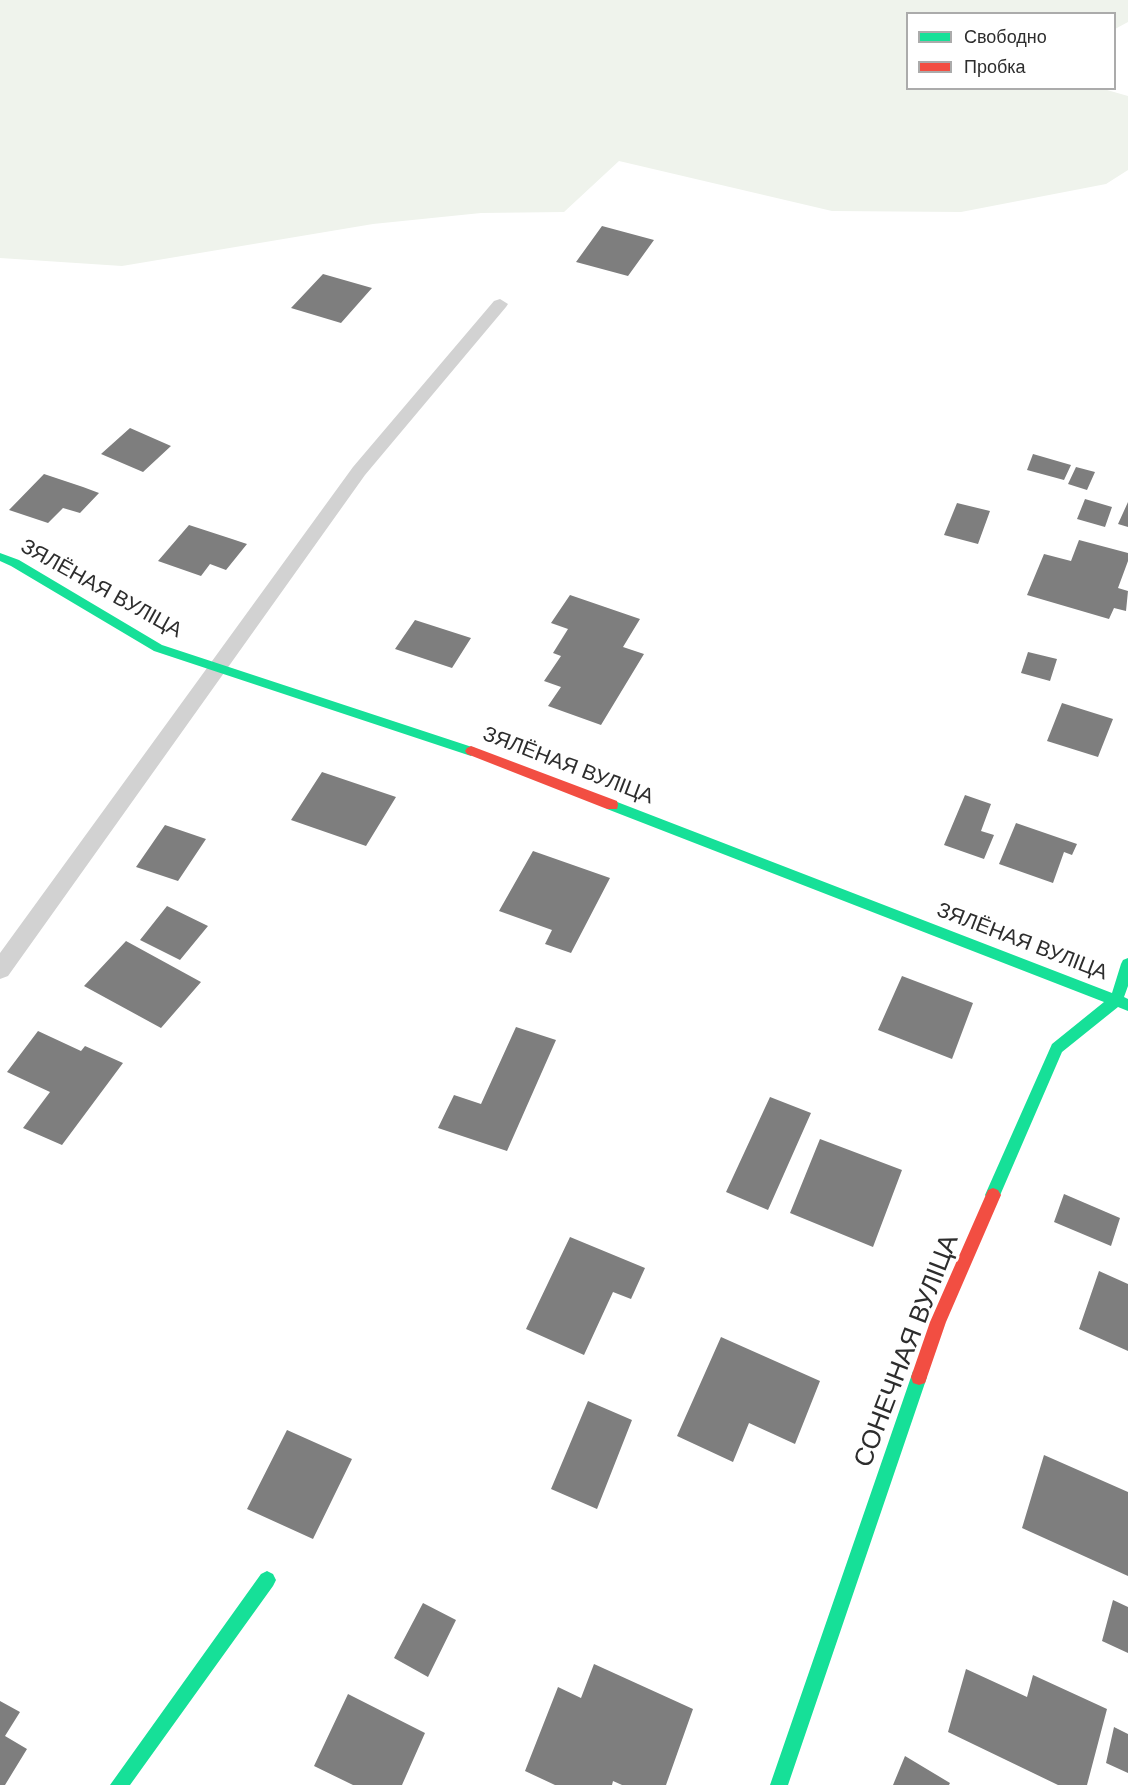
<!DOCTYPE html>
<meta charset="utf-8">
<style>
body{margin:0}
#map{position:relative;width:1128px;height:1785px;overflow:hidden;background:#fff;font-family:Arial,sans-serif}
canvas{display:block}
.legend{position:absolute;left:906px;top:12px;width:210px;height:78px;box-sizing:border-box;background:#fff;border:2px solid #ababab;margin:0;padding:8px 10px;list-style:none;font-size:18px;color:#2d2d2d}
.legend li{display:flex;align-items:center;gap:12px;height:30px}
.legend b{width:30px;border:2px solid #ababab}
</style>
<div id="map">
<canvas width="1128" height="1785"></canvas>
<ul class="legend">
<li><b style="height:8px;background:#16e098"></b>Свободно</li>
<li><b style="height:8px;background:#f24e42"></b>Пробка</li>
</ul>
</div>
<script>
const ctx = document.querySelector('canvas').getContext('2d');
ctx.lineJoin = 'round';
function paint(path, color) { ctx.fillStyle = color; ctx.fill(path, 'evenodd'); }
const toPath = rows => new Path2D(rows.map(r => 'M' + r).join(''));
function label(font, color, halo, rows, align = 'center') {
  ctx.font = font + ' Arial,sans-serif'; ctx.lineWidth = 6; ctx.setLineDash([]); ctx.textBaseline = 'middle'; ctx.strokeStyle = halo; ctx.fillStyle = color; for (const [text, x, y, turn = 0] of rows) {
    ctx.save(); ctx.translate(x, y); ctx.rotate((+turn || 0) * Math.PI / 180); ctx.textAlign = isNaN(turn) ? turn : align; if (halo) ctx.strokeText(text, 0, 0); ctx.fillText(text, 0, 0); ctx.restore();
  }
}
const green = toPath([
 [0,0,1128,0,1128,22,1115,29,1114,14,908,14,908,88,1100,88,1128,96,1128,170,1106,184,961,212,832,211,619,161,564,212,481,213,373,224,122,266,0,258]
]);
const building = toPath([
 [602,226,654,240,628,276,576,262],
 [323,274,372,288,341,323,291,308],
 [130,428,171,446,143,472,101,454],
 [1033,454,1071,465,1064,480,1027,470],
 [1076,467,1095,472,1087,490,1068,484],
 [44,474,83,487,99,493,80,513,63,508,48,523,9,510],
 [1085,499,1112,507,1105,527,1077,519],
 [1128,502,1128,527,1118,524],
 [957,503,990,511,978,544,944,535],
 [189,525,232,539,247,544,226,570,210,564,201,576,158,561],
 [1079,540,1128,553,1128,561,1118,588,1128,591,1126,611,1114,608,1109,619,1027,595,1044,554,1071,561],
 [570,595,640,619,623,647,644,654,601,725,548,706,561,687,544,681,561,656,553,653,568,629,551,623],
 [415,620,471,638,452,668,395,649],
 [1028,652,1057,659,1050,681,1021,673],
 [1062,703,1113,719,1098,757,1047,741],
 [322,772,396,797,366,846,291,820],
 [965,795,991,804,981,831,994,835,984,859,944,845],
 [1016,823,1077,844,1072,855,1064,852,1053,883,999,864],
 [165,825,206,839,178,881,136,867],
 [533,851,610,878,571,953,545,944,552,930,499,911],
 [167,906,208,926,180,960,140,940],
 [126,941,201,982,161,1028,84,986],
 [902,976,973,1003,952,1059,878,1030],
 [516,1027,556,1040,507,1151,438,1128,454,1095,481,1104],
 [38,1031,81,1051,85,1046,123,1063,62,1145,23,1128,50,1092,7,1072],
 [770,1097,811,1113,768,1210,726,1192],
 [820,1139,902,1170,873,1247,790,1213],
 [1064,1194,1120,1218,1111,1246,1054,1222],
 [570,1237,645,1268,631,1299,613,1292,584,1355,526,1329],
 [1099,1271,1128,1284,1128,1351,1079,1329],
 [721,1337,820,1381,795,1444,749,1423,733,1462,677,1436],
 [588,1401,632,1420,597,1509,551,1489],
 [287,1430,352,1459,313,1539,247,1509],
 [1044,1455,1128,1492,1128,1576,1022,1528],
 [1113,1600,1128,1607,1128,1653,1102,1641],
 [423,1603,456,1620,428,1677,394,1658],
 [594,1664,693,1709,666,1785,622,1785,613,1781,612,1785,555,1785,525,1771,558,1687,581,1698],
 [966,1669,1027,1697,1033,1675,1107,1709,1087,1785,1058,1785,948,1732],
 [348,1694,425,1733,402,1785,353,1785,314,1766],
 [0,1701,20,1712,5,1736,27,1749,5,1785,0,1785],
 [1114,1727,1128,1734,1128,1773,1106,1763],
 [905,1756,950,1783,949,1785,893,1785]
]);
const lane = toPath([
 [500,299,508,304,506,307,365,475,8,976,0,979,0,953,353,467,494,301,500,299]
]);
const fast = toPath([
 [0,553,19,560,162,645,475,748,477,751,471,756,154,651,11,566,0,561,0,553],
 [612,800,1112,993,1121,964,1123,960,1128,958,1128,986,1124,997,1128,999,1128,1011,1118,1007,1062,1052,998,1200,993,1202,988,1200,985,1195,1052,1044,1104,1002,607,809,606,805,612,800],
 [919,1369,925,1371,927,1377,788,1785,770,1785,911,1377,913,1371,919,1369],
 [267,1571,273,1574,276,1580,273,1586,130,1785,110,1785,261,1574,267,1571]
]);
const jam = toPath([
 [471,746,617,801,618,805,617,809,607,809,467,754,465,751,467,748,471,746],
 [993,1188,998,1190,1001,1195,946,1322,925,1383,919,1385,913,1383,911,1377,930,1322,988,1190,993,1188]
]);
const streetNames = [
 ["ЗЯЛЁНАЯ ВУЛІЦА",101,589,29],
 ["ЗЯЛЁНАЯ ВУЛІЦА",568,766,21],
 ["ЗЯЛЁНАЯ ВУЛІЦА",1022,942,21]
];
const nearStreetnames = [
 ["СОНЕЧНАЯ ВУЛІЦА",907,1351,-69]
];
paint(green, '#eff3ec');
paint(building, '#7e7e7e');
paint(lane, '#d2d2d2');
paint(fast, '#16e098');
paint(jam, '#f24e42');
label('21px', '#2d2d2d', '#fff', streetNames);
label('26px', '#2d2d2d', '#fff', nearStreetnames);
</script>
